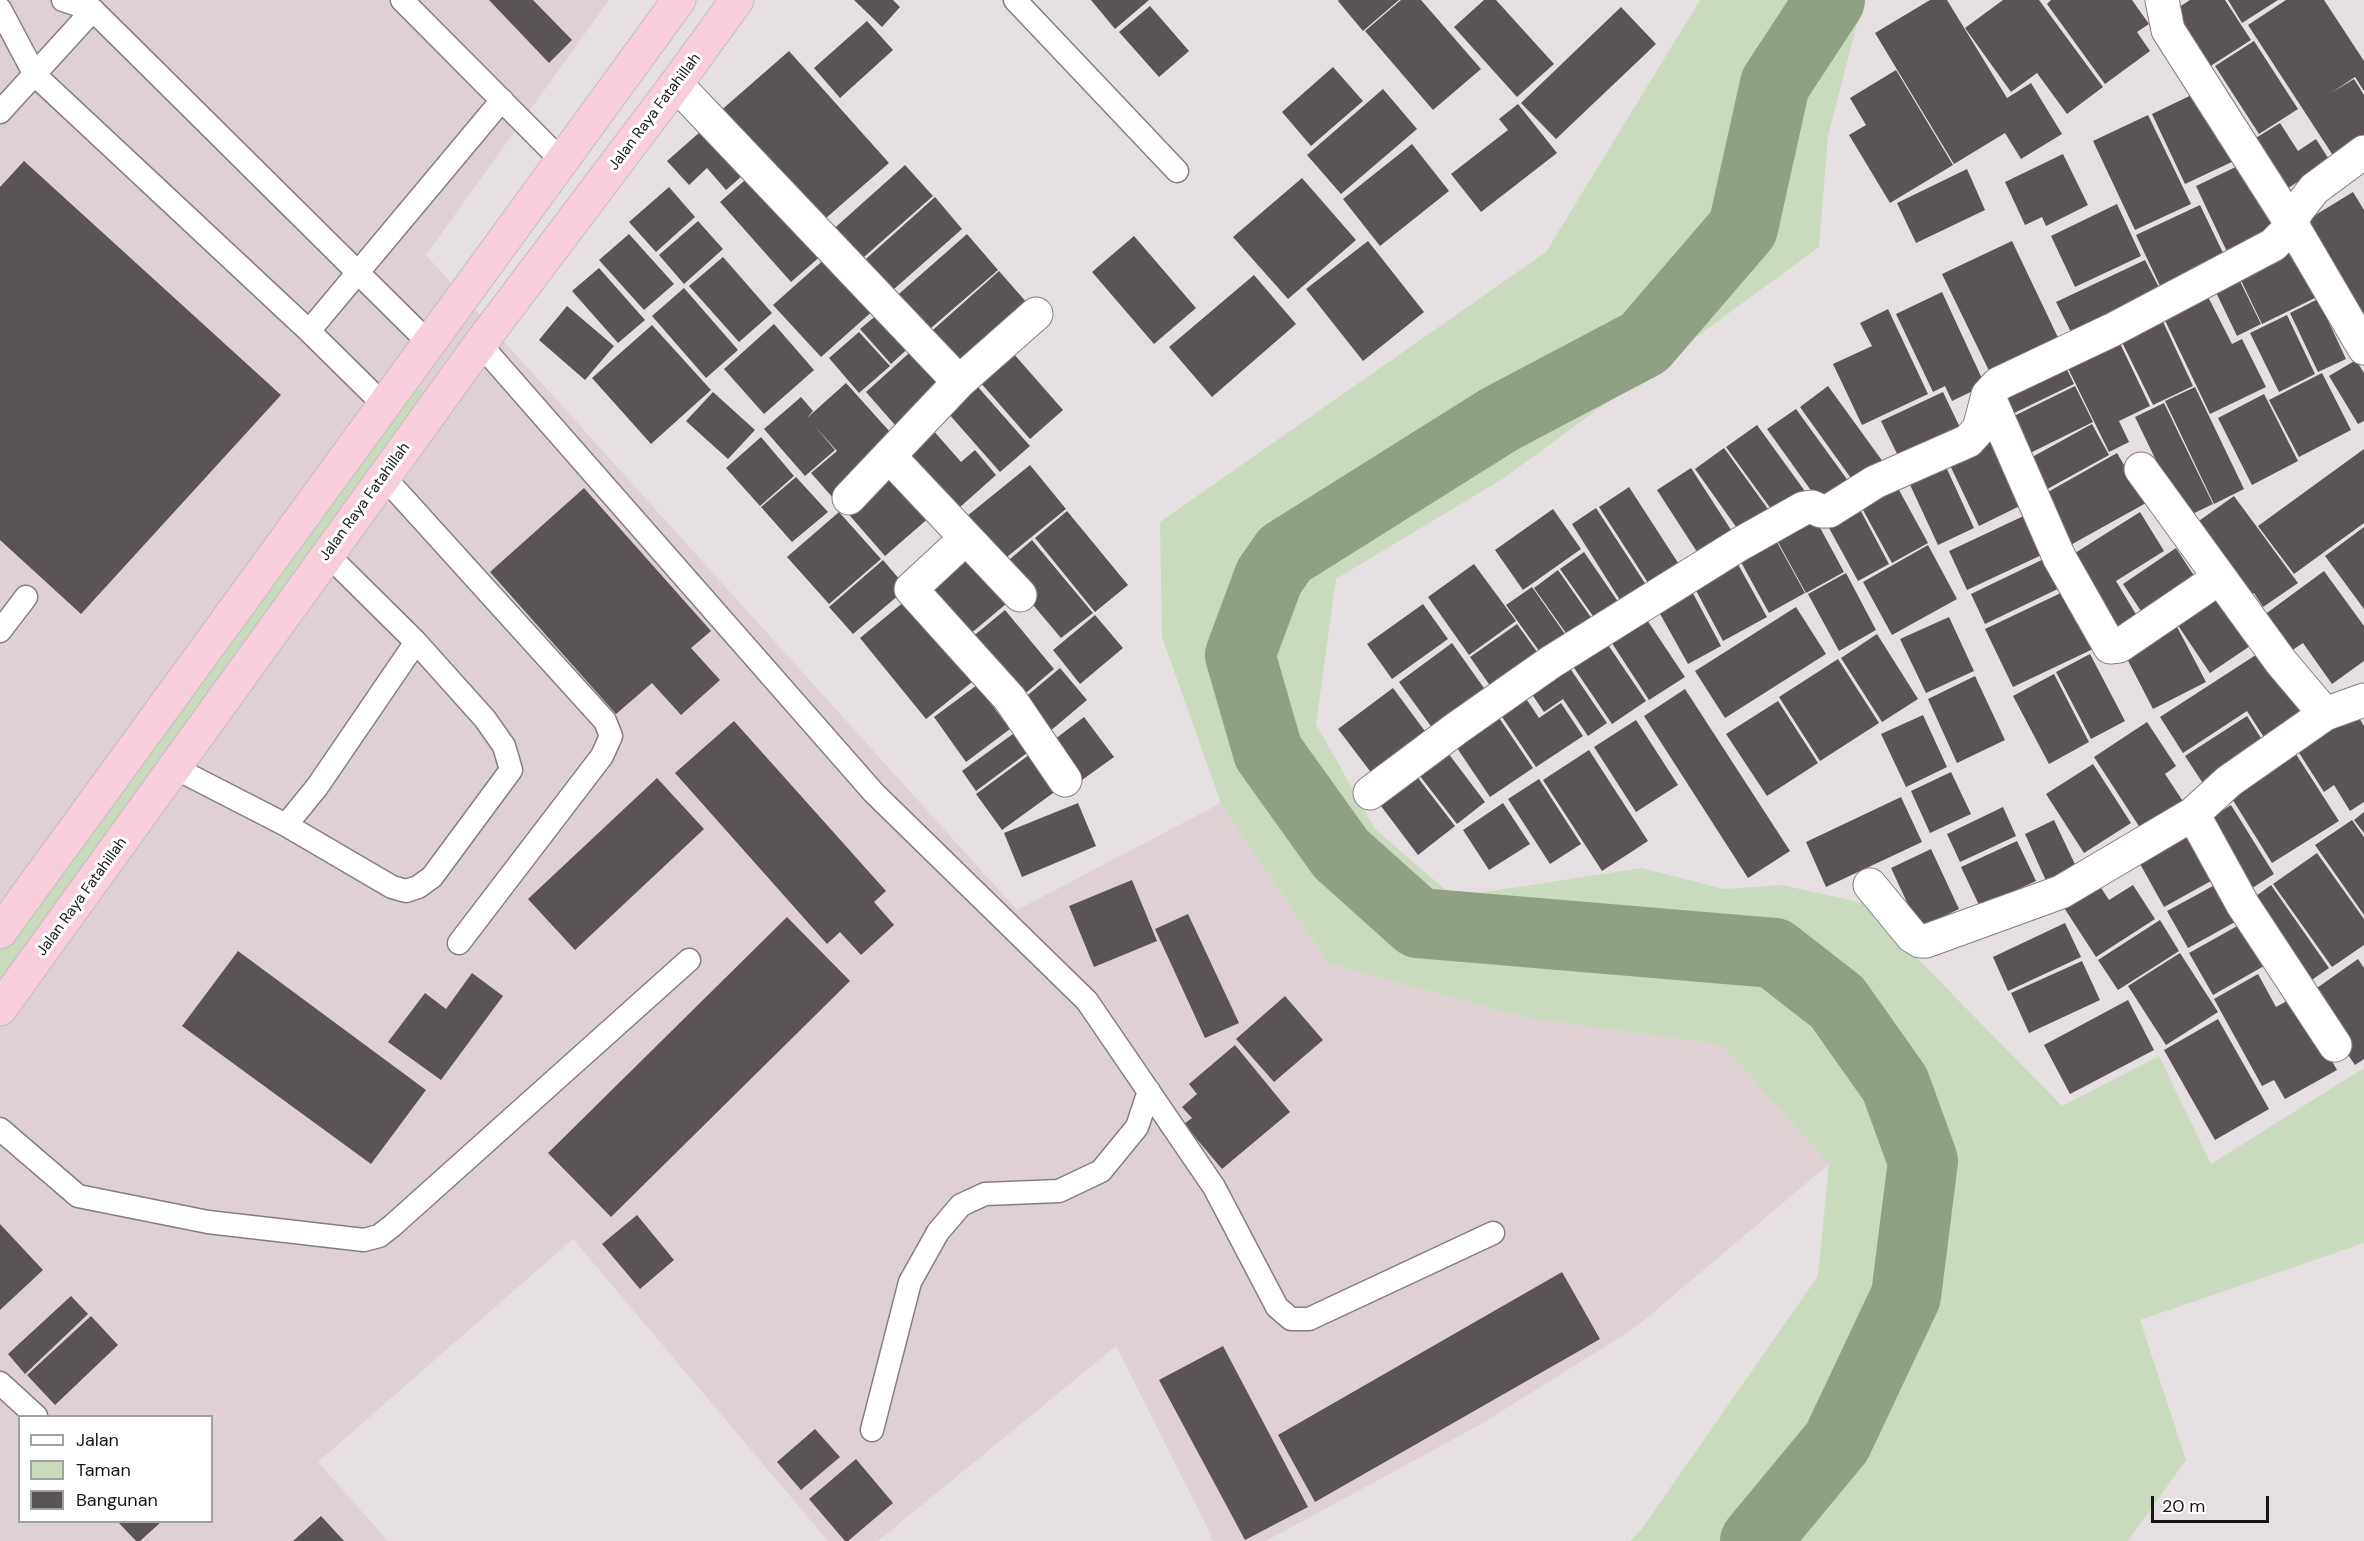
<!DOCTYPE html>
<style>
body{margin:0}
#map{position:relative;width:2364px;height:1541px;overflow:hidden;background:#e6dfe1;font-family:"DM Sans",sans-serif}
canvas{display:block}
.legend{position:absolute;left:18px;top:1415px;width:195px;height:108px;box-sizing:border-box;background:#fff;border:2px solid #a2a1a2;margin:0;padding:8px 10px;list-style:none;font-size:18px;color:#171516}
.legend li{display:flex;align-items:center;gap:12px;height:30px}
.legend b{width:30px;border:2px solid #a2a1a2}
.scale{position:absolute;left:2151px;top:1496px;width:118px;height:27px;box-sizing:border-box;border:3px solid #171516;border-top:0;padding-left:8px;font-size:18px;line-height:21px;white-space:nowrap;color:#171516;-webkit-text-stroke:4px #fff;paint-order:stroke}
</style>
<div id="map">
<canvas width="2364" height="1541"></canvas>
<ul class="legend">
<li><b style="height:8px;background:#fff"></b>Jalan</li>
<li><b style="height:16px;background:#c9dabe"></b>Taman</li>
<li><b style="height:16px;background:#5a5456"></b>Bangunan</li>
</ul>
<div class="scale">20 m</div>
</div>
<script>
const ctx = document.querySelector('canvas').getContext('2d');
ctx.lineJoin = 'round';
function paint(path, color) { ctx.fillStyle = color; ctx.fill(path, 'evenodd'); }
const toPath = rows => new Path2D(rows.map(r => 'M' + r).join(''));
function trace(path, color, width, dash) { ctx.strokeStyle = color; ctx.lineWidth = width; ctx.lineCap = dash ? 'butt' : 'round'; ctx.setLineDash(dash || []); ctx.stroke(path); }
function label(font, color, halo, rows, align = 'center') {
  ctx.font = font + ' "DM Sans",sans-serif'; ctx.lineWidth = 6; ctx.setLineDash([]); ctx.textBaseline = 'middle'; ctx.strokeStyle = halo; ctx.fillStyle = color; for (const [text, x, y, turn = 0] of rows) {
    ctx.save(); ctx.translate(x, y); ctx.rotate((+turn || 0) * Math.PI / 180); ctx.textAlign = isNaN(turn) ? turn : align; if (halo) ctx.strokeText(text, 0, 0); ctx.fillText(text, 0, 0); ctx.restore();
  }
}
const built = toPath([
 [0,0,609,0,426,255,1017,910,1221,803,1329,964,1528,1018,1722,1045,1829,1164,1636,1327,1483,1423,1266,1541,1214,1541,1116,1346,878,1541,828,1541,573,1239,318,1462,388,1541,0,1541],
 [20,1416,212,1416,212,1522,20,1522]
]);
const green = toPath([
 [1700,0,1863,0,1828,136,1819,247,1504,478,1336,579,1316,724,1375,829,1454,897,1641,868,1724,889,1782,885,1863,903,2062,1106,2159,1056,2211,1164,2364,1068,2364,1243,2140,1320,2186,1460,2128,1541,1630,1541,1641,1530,1818,1276,1829,1164,1722,1045,1528,1018,1329,964,1221,803,1162,637,1160,522,1546,252],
 [405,377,438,402,0,1009,0,932]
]);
const river = toPath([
 [1755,1541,1837,1442,1906,1296,1923,1161,1895,1084,1837,1002,1774,953,1418,923,1341,854,1268,752,1240,655,1269,577,1285,554,1500,419,1644,343,1743,228,1775,84,1830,0]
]);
const building = toPath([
 [489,0,533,0,572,40,549,63],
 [854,0,893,0,900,7,882,27],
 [1091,0,1149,0,1115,29],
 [1339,0,1399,0,1363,31,1338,1],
 [1401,0,1421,0,1481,69,1433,110,1365,31],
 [1484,0,1496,0,1554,64,1517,97,1454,27],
 [1930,0,1947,0,2007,98,2031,83,2062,134,2021,159,2005,133,1954,164,1875,33],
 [2003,0,2039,0,2103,87,2067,114,2037,73,2011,92,1965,28],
 [2051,0,2132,0,2149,24,2137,32,2150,51,2105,84,2047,4],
 [2190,0,2225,0,2251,40,2209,67,2173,11],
 [2228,0,2278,0,2242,23],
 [2286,0,2324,0,2364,61,2364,91,2355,77,2331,93,2354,79,2364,95,2364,138,2334,157,2248,25],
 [1150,6,1189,51,1159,77,1119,32],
 [1621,7,1656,44,1556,139,1521,103],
 [867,21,893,50,840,98,814,68],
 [2254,41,2298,109,2259,134,2215,66],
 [789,51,889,163,818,225,718,113],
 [1333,67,1363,101,1311,146,1282,112],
 [1896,70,1953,165,1890,203,1849,135,1866,125,1850,98],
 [1383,89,1417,129,1341,194,1307,155],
 [2202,90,2236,160,2185,184,2152,114],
 [1518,104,1557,153,1481,212,1451,174,1508,130,1499,119],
 [2148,115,2191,204,2135,230,2093,141],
 [2280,123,2298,151,2316,139,2330,161,2279,194,2246,144],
 [708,125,749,170,726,190,707,168,689,185,667,161],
 [1412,144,1449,191,1380,246,1343,199],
 [2063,154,2088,205,2046,226,2042,217,2025,225,2005,182],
 [24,161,281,395,81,614,0,540,0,187],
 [2242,164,2276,234,2229,256,2196,186],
 [905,165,933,196,855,265,828,234],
 [1967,169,1985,210,1916,243,1897,203],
 [752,174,823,254,791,282,720,202],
 [1302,178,1356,240,1288,299,1233,237],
 [669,187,695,217,656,252,629,222],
 [2353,192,2364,210,2364,334,2299,225],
 [935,197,962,229,885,297,858,266],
 [2117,204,2141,256,2075,287,2051,236],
 [2200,205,2225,257,2161,288,2136,235],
 [698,221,723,249,684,284,659,255],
 [629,234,674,284,644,310,599,260],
 [967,234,998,270,923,335,892,300],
 [1134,236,1196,308,1154,344,1092,272],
 [1368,241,1424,312,1363,361,1306,289],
 [2012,241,2063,348,1994,381,1942,274],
 [2291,244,2317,297,2262,324,2236,270],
 [828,256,875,309,821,357,773,305],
 [723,257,772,313,739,342,689,286],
 [2145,260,2165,299,2076,342,2056,302],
 [599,268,645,320,618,343,572,291],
 [999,271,1035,312,961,377,925,337],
 [2235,271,2261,324,2237,336,2211,282],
 [1254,275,1296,324,1212,397,1169,347],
 [684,288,738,350,706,378,652,316],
 [2204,289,2232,344,2242,339,2266,387,2210,414,2160,310],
 [1942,292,1985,385,1952,401,1945,386,1933,392,1896,314],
 [2318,299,2346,359,2318,372,2290,313],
 [567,306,614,346,585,380,539,340],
 [885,308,915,342,891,364,860,329],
 [1888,309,1928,394,1862,425,1833,364,1872,346,1860,323],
 [2158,311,2193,386,2153,405,2117,332],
 [2287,315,2315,374,2279,392,2250,333],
 [774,324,814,370,764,414,724,369],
 [652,325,711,390,651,444,592,378],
 [859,332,890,366,859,393,829,358],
 [2115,333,2150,406,2119,421,2129,442,2109,452,2063,358],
 [917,346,954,387,902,433,866,392],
 [1013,353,1063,410,1030,439,980,382],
 [2062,359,2074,384,2008,416,1996,391],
 [2356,360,2364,373,2364,421,2358,424,2329,376],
 [2322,373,2351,430,2299,457,2269,400],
 [846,383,899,442,834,499,811,473,837,451,813,424,835,450,805,476,764,429,801,397,813,411,807,418],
 [977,386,1030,446,1000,472,948,413],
 [1828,386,1886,466,1858,488,1800,407],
 [2075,386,2093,422,2024,456,2006,420],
 [2195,387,2244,489,2214,504,2165,401],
 [713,392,755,430,728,459,686,421],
 [1943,392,1965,438,1904,468,1881,421],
 [2264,394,2298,461,2252,485,2218,418],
 [2164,403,2213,504,2184,518,2135,417],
 [1796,409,1854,489,1825,510,1767,429],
 [2092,424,2109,455,2042,492,2025,461],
 [1757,425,1807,494,1776,516,1726,447],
 [932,429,961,462,975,450,996,475,950,516,897,461],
 [1995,434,2028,502,1979,526,1946,457],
 [761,437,794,476,760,506,726,468],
 [1724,448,1773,516,1744,538,1695,469],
 [2364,449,2364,523,2294,574,2258,526],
 [2117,453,2146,503,2067,547,2039,497],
 [1941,456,1974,528,1938,545,1905,474],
 [1030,465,1066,509,997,565,961,521],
 [1691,468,1735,536,1701,558,1657,490],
 [891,470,931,516,885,556,845,510],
 [796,477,828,512,792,542,761,507],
 [1893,479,1928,543,1892,563,1857,499],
 [1629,487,1682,569,1652,589,1599,507],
 [584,488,711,631,691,648,720,680,681,715,652,683,616,714,490,572],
 [2234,496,2298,583,2263,607,2254,593,2242,601,2189,528],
 [1855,500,1889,564,1858,581,1823,517],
 [1596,508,1650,591,1625,608,1572,524],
 [1553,509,1581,549,1523,590,1495,550],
 [1067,511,1128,585,1095,612,1035,538],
 [1811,511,1844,572,1806,593,1773,533],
 [839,512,881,559,829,604,787,557],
 [2140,512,2164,551,2116,581,2143,626,2116,643,2064,560],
 [2030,513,2048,552,1967,590,1949,551],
 [2364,527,2364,609,2325,556],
 [1772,533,1805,593,1769,613,1736,553],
 [1032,540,1093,613,1061,638,1001,567],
 [1928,545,1957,599,1892,635,1863,582],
 [960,547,1006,604,963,640,915,589],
 [2176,548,2202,588,2149,623,2123,584],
 [1584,552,1623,609,1600,626,1560,569],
 [2052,555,2066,585,1985,624,1971,594],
 [1734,557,1767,617,1723,641,1691,581],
 [883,560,907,588,853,634,829,607],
 [1474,564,1516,621,1469,655,1428,597],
 [1558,570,1597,626,1573,643,1534,588],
 [2324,571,2364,626,2364,661,2332,684,2303,643,2282,657,2256,621],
 [1846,573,1876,630,1839,651,1808,594],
 [1688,584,1721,646,1688,664,1654,603],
 [2217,584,2256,642,2210,673,2171,615],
 [1532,587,1572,644,1547,662,1506,605],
 [2065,591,2093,649,2013,687,1985,629],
 [905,601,972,682,926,719,860,638],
 [1423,604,1448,639,1392,679,1367,644],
 [1796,607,1826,654,1725,718,1695,671],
 [1005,610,1054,669,1014,703,965,643],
 [1095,615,1123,648,1080,684,1053,650],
 [1645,617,1685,677,1649,700,1610,640],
 [1949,617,1974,671,1926,693,1900,639],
 [2174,621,2206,682,2153,709,2122,649],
 [1517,624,1545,663,1498,697,1470,657],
 [1600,633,1646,701,1612,724,1566,656],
 [1877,634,1918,699,1882,722,1841,658],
 [1452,643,1491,698,1438,736,1399,682],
 [2262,651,2304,718,2267,742,2247,711,2183,753,2160,717],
 [2090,654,2125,721,2091,739,2056,672],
 [1563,658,1607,723,1588,736,1563,699,1544,712,1525,684],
 [1838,659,1879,723,1820,761,1779,697],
 [1060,668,1087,700,1043,737,1016,705],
 [2054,674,2089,742,2049,764,2013,696],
 [1975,676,2005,740,1957,763,1928,699],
 [977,685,1010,729,966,762,934,717],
 [1393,688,1433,742,1379,783,1338,729],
 [1519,688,1539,718,1561,703,1583,736,1536,767,1494,705],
 [1685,689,1790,851,1748,878,1644,716],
 [1778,701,1818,763,1767,796,1726,734],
 [1491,706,1533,768,1490,797,1449,736],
 [2353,708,2364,726,2364,802,2350,811,2334,785,2324,792,2294,745],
 [1923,715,1947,767,1906,787,1881,734],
 [2247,716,2268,749,2206,788,2185,756],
 [1084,717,1114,757,1075,785,1046,746],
 [1636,720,1678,785,1636,812,1594,747],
 [734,721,886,891,874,902,894,925,861,955,840,932,827,944,675,773],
 [2147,722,2176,766,2165,774,2188,809,2146,837,2094,757],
 [1017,731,1031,750,976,791,962,771],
 [1442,745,1485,802,1457,824,1413,767],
 [2292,748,2339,821,2272,863,2226,789],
 [1589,750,1648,841,1602,871,1543,780],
 [1033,752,1060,788,1002,830,976,794],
 [2093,764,2131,823,2084,853,2046,794],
 [1412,770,1455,826,1418,855,1375,798],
 [1951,772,1971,814,1930,833,1911,791],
 [657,778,704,829,575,950,528,899],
 [1539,779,1581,844,1550,864,1508,799],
 [1901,797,1922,842,1826,887,1806,842],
 [1078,803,1096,846,1022,877,1004,833],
 [1503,803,1530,844,1489,870,1463,830],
 [2231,805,2274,874,2243,894,2200,825],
 [2003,807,2016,836,1960,862,1947,834],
 [2364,812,2364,833,2354,820],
 [2054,820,2081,877,2051,892,2025,834],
 [2352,820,2364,837,2364,915,2315,845],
 [2190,821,2220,876,2164,907,2134,853],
 [2017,841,2036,881,1980,907,1961,867],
 [1931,849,1959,909,1919,928,1891,868],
 [2317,853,2364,919,2364,945,2332,967,2273,884],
 [2094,877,2109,900,2133,885,2155,919,2096,957,2059,900],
 [1132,880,1157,941,1094,967,1069,906],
 [2224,880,2244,917,2188,948,2167,911],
 [2271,885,2329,968,2303,986,2245,904],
 [1188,914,1239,1023,1205,1038,1155,929],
 [787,917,850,981,611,1217,548,1153],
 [2160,920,2179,951,2118,990,2098,960],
 [2248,920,2271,962,2213,995,2189,953],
 [2065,923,2081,957,2008,991,1993,957],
 [238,951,426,1090,371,1164,182,1026],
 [2180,953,2218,1012,2166,1045,2128,986],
 [2358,959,2364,968,2364,1059,2355,1065,2307,995],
 [2082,961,2100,1000,2029,1033,2011,993],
 [472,973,503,996,441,1080,388,1042,425,993,446,1009],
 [2258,974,2276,1007,2296,996,2337,1070,2285,1099,2274,1080,2262,1086,2214,999],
 [1285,996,1323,1040,1274,1082,1236,1039],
 [2128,1000,2154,1050,2070,1094,2044,1045],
 [2218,1019,2269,1109,2215,1140,2164,1050],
 [1235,1045,1290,1112,1222,1169,1184,1124,1192,1118,1182,1107,1197,1094,1189,1084],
 [637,1215,674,1260,640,1289,602,1244],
 [0,1224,43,1270,0,1310],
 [1562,1272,1600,1339,1315,1502,1278,1435],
 [71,1296,88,1314,25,1374,8,1354],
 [91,1316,118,1345,55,1405,27,1375],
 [1223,1346,1308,1507,1245,1540,1159,1380],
 [815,1429,840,1457,801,1490,777,1462],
 [856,1459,893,1503,848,1541,845,1541,809,1499],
 [321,1516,344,1541,293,1541],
 [118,1522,161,1522,140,1541,136,1541]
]);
const service = toPath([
 [63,0,93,10,429,343],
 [402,0,562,161],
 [1015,0,1177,171],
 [0,9,35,75,309,331,385,406],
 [0,112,93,10],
 [309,331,502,100],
 [480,344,874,793,1087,1001,1214,1187,1277,1307,1291,1319,1309,1319,1493,1233],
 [384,477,605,721,611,736,602,756,459,943],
 [0,631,26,597],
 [175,768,286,825,392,887,406,891,418,887,432,877,511,770,504,746,485,719,416,642],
 [286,825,317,787,416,642,327,554],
 [0,1129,78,1196,208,1222,364,1240,379,1236,392,1226,689,960],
 [0,1383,36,1416],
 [872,1430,910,1282,938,1232,961,1205,985,1194,1059,1191,1101,1171,1137,1127,1149,1091]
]);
const minor = toPath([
 [2162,0,2168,30,2291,223,2364,348],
 [676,84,959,382],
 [1988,395,2059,557,2110,647,2119,646,2219,578],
 [889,456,1020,595],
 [2141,469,2281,662,2325,714],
 [849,498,959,382,1036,314],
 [966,538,911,589,1010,699,1065,780],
 [1370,793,1457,728,1551,662,1740,544,1804,508,1812,507,1821,511,1829,511,1875,482,1968,441,1979,429,1988,395,1998,384,2112,330,2273,245,2286,232,2297,211,2314,189,2364,152],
 [2193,814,2243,905,2335,1045],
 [1870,885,1912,936,1920,941,1926,941,2061,892,2193,814,2229,781,2325,714,2364,700]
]);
const trunk = toPath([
 [0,932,679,0],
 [0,1009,480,344,676,84,737,0]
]);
const streetNames = [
 ["Jalan Raya Fatahillah",655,112,-53],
 ["Jalan Raya Fatahillah",365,502,-54],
 ["Jalan Raya Fatahillah",82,897,-54]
];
paint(built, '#dfd0d4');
paint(green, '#c9dabe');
trace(river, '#90a085', 70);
paint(building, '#5a5456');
trace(service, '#857e80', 25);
trace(minor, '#857e80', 35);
trace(trunk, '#bebdbe', 35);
trace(service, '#fff', 22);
trace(minor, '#fff', 33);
trace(trunk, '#f8cedc', 33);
label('15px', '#171516', '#fff', streetNames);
</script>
